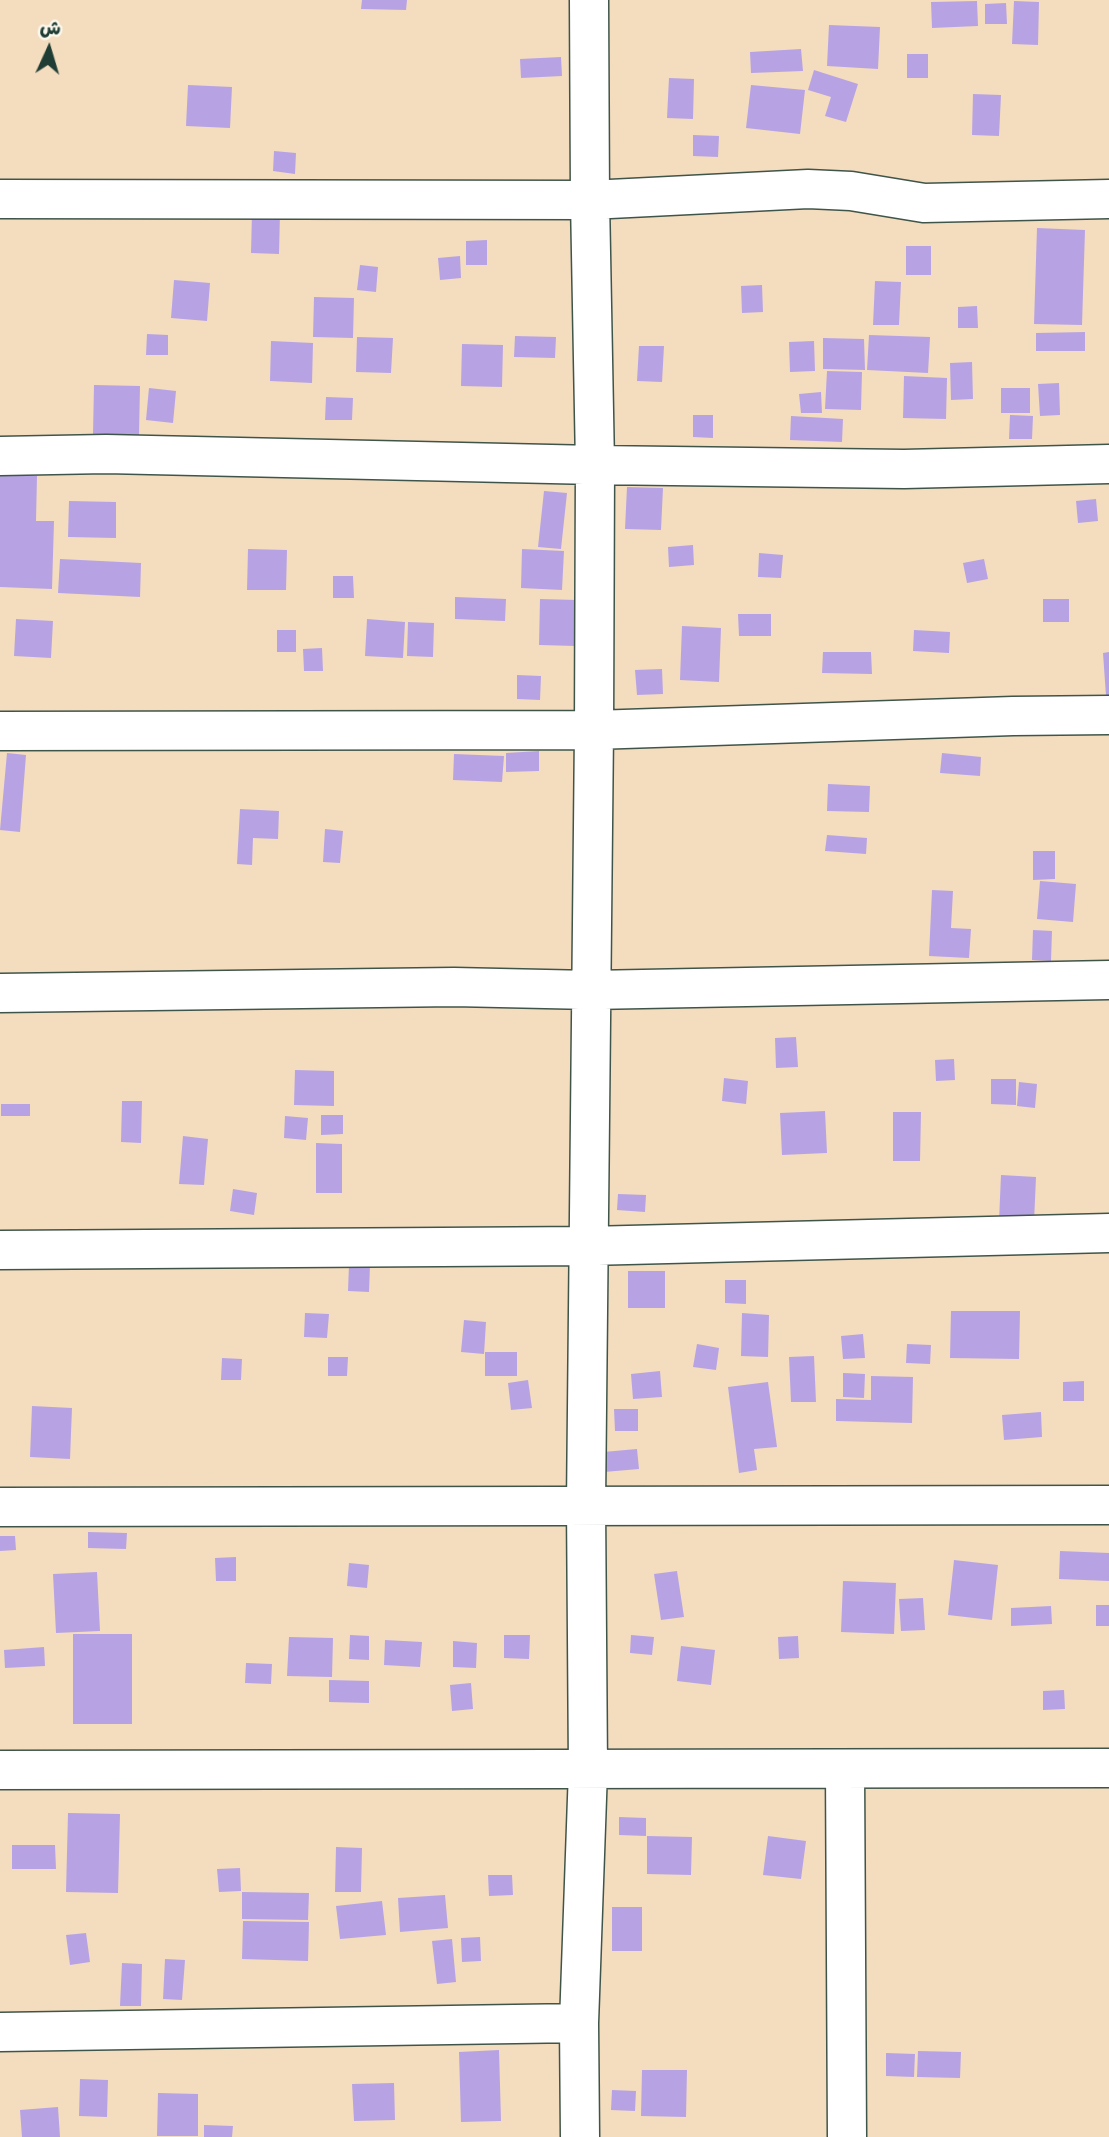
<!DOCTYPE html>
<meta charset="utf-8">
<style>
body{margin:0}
#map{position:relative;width:1109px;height:2137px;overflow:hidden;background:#f4dcbf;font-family:"Shantell Sans","Playpen Sans Arabic",sans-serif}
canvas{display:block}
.north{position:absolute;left:14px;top:14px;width:70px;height:70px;-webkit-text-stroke:5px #fbf7ec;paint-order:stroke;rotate:4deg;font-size:19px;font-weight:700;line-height:28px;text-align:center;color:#1f3d34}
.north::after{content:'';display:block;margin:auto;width:24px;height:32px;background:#1f3d34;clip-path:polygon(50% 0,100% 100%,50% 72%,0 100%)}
</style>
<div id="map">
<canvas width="1109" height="2137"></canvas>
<div class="north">ش</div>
</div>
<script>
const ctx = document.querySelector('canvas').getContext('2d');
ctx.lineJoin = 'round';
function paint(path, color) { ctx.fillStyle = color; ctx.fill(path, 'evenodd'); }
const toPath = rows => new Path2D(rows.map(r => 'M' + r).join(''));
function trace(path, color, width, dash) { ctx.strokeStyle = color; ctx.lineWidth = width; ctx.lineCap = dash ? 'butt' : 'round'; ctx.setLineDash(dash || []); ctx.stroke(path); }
const building = toPath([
 [362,0,407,0,406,10,361,9],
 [977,1,978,26,932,28,931,2],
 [1014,1,1039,2,1038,45,1012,44],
 [1006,3,1007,24,985,24,985,4],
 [829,25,880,27,878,69,827,66],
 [801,49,803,71,751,73,750,52],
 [907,54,928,54,928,78,907,78],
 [561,57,562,76,521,78,520,59],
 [814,70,858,84,846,122,825,116,831,97,808,90],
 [669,78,694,79,693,119,667,118],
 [188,85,232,87,230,128,186,126],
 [751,85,805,90,800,134,746,128],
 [973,94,1001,95,999,136,972,135],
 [693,135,719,136,718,157,693,156],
 [274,151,296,153,295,174,273,171],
 [252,212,280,213,279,254,251,253],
 [1037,228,1085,230,1082,325,1034,324],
 [487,240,487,265,466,265,466,241],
 [906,246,931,246,931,275,906,275],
 [460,256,461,278,440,280,438,258],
 [360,265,378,267,376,292,357,290],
 [174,280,210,283,207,321,171,318],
 [875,281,901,282,899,325,873,325],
 [762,285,763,312,742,313,741,286],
 [314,297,354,298,353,338,313,337],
 [977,306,978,328,958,328,958,307],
 [1085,332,1085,351,1036,351,1036,333],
 [147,334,168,335,168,355,146,355],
 [869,335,930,337,928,373,867,370],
 [515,336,556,337,555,358,514,357],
 [357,337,393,338,391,373,356,372],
 [823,338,864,339,865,370,823,369],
 [271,341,313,343,312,383,270,381],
 [814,341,815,371,790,372,789,342],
 [462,344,503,345,502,387,461,386],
 [639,346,664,346,662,382,637,381],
 [972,362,973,399,951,400,950,363],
 [827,371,862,372,861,410,825,409],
 [904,376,947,378,946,419,903,418],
 [1059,383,1060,415,1040,416,1038,384],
 [94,385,140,386,139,435,93,434],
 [149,388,176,391,173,423,146,420],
 [1001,388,1030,388,1030,413,1001,413],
 [821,392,822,413,801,413,799,394],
 [326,397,353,398,352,420,325,420],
 [693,415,713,415,713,438,693,437],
 [1010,415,1033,416,1032,439,1009,439],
 [791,416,843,419,842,442,790,440],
 [0,475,37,476,36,521,54,521,52,589,0,587],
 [627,487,663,488,661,530,625,529],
 [544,491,567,493,561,549,538,547],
 [1096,499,1098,521,1078,523,1076,501],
 [69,501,116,502,116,538,68,537],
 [693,545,694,565,669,567,668,547],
 [248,549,287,550,286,590,247,590],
 [522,549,564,551,562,590,521,588],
 [759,553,783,555,781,578,758,577],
 [60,559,141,563,140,597,58,593],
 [984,559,988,579,967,583,963,563],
 [333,576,353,576,354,598,333,598],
 [455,597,506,599,505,621,455,619],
 [540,599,577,600,576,646,539,645],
 [1043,599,1069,599,1069,622,1043,622],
 [738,614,771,614,771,636,739,636],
 [16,619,53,621,51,658,14,656],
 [367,619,405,622,403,658,365,656],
 [408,622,434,623,433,657,407,656],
 [682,626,721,628,719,682,680,680],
 [277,630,296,630,296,652,277,652],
 [914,630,950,632,949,653,913,651],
 [322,648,323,671,304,671,303,649],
 [823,652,871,652,872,674,822,673],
 [1109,652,1109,696,1106,696,1103,653],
 [662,669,663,694,637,695,635,670],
 [517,675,541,676,540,700,517,699],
 [539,751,539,771,506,772,506,753],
 [7,753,26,755,20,832,0,830],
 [942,753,981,757,980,776,940,773],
 [454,754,504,756,502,782,453,780],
 [828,784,870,786,869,812,827,811],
 [240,809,279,811,278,839,253,838,252,865,237,864],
 [325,829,343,831,340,863,323,862],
 [827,835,867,838,866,854,825,851],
 [1033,851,1055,851,1055,879,1033,880],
 [1040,881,1076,884,1073,922,1037,919],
 [932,890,953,891,951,928,971,929,969,958,929,956],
 [1033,930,1052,931,1051,961,1032,960],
 [796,1037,798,1067,776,1068,775,1038],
 [954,1059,955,1080,936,1081,935,1060],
 [295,1070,334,1071,334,1106,294,1105],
 [724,1078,748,1081,746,1104,722,1101],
 [991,1079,1016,1079,1016,1105,991,1104],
 [1019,1082,1037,1084,1035,1108,1017,1106],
 [122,1101,142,1101,141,1143,121,1142],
 [1,1104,30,1104,30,1116,1,1116],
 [825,1111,827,1153,782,1155,780,1113],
 [893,1112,921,1112,920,1161,893,1161],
 [321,1115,343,1115,343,1134,321,1135],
 [285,1116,308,1118,306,1140,284,1138],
 [183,1136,208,1139,204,1185,179,1184],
 [316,1143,342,1144,342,1193,316,1193],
 [1001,1175,1036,1177,1034,1222,999,1221],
 [233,1189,257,1193,254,1215,230,1211],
 [618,1194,646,1195,645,1212,617,1210],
 [349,1265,370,1265,369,1292,348,1291],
 [628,1271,665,1271,665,1308,628,1308],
 [725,1280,746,1280,746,1304,725,1303],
 [951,1311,1020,1311,1019,1359,950,1358],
 [305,1313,329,1314,327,1338,304,1337],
 [742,1313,769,1315,768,1357,741,1356],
 [464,1320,486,1322,484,1354,461,1352],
 [863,1334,865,1358,843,1359,841,1336],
 [697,1344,719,1348,716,1370,693,1367],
 [907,1344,931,1345,930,1364,906,1363],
 [485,1352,517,1352,517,1376,485,1376],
 [814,1356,816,1402,791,1402,789,1357],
 [328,1357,348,1357,347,1376,328,1376],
 [222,1358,242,1359,241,1380,221,1380],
 [660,1371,662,1397,633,1399,631,1374],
 [843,1373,865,1374,864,1398,843,1397],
 [871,1376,913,1377,912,1423,836,1421,836,1399,871,1400],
 [528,1380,532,1408,511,1410,508,1383],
 [1084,1381,1084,1401,1063,1401,1063,1382],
 [768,1382,777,1447,754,1449,757,1470,739,1473,728,1387],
 [32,1406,72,1408,70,1459,30,1457],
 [614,1409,638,1409,638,1431,615,1431],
 [1041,1412,1042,1437,1004,1440,1002,1415],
 [637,1449,639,1469,604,1472,603,1452],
 [88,1532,127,1533,126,1549,88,1548],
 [0,1536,15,1536,16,1550,0,1551],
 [1060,1551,1109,1553,1109,1581,1059,1579],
 [236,1557,236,1581,216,1581,215,1558],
 [954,1560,998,1565,992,1620,948,1615],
 [349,1563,369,1565,367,1588,347,1586],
 [677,1571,684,1617,661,1620,654,1574],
 [97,1572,100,1631,56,1633,53,1574],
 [843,1581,896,1583,894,1634,841,1632],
 [923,1598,925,1630,901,1631,899,1599],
 [1096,1605,1109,1605,1109,1626,1096,1626],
 [1051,1606,1052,1624,1011,1626,1011,1608],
 [73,1634,132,1634,132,1724,73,1724],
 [350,1635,369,1636,369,1660,349,1659],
 [504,1635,530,1635,529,1659,504,1658],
 [631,1635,654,1637,652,1655,630,1653],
 [798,1636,799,1658,779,1659,778,1637],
 [289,1637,333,1638,332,1677,287,1676],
 [385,1640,422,1642,420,1667,384,1665],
 [453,1641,477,1643,476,1668,453,1667],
 [681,1646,715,1650,711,1685,677,1681],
 [44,1647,45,1666,5,1668,4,1650],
 [246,1663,272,1664,271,1684,245,1683],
 [329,1680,369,1681,369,1703,329,1702],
 [471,1683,473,1709,452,1711,450,1685],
 [1064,1690,1065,1709,1043,1710,1043,1691],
 [68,1813,120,1814,118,1893,66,1892],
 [619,1817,646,1818,646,1836,619,1835],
 [647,1836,692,1837,691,1875,647,1874],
 [768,1836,806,1841,801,1879,763,1875],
 [12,1845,55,1845,56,1869,12,1869],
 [336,1847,362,1848,361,1892,335,1892],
 [240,1868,241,1891,219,1892,217,1869],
 [488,1875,512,1875,513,1895,489,1896],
 [242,1892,309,1893,308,1920,242,1919],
 [445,1895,448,1928,400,1932,398,1898],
 [382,1901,386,1935,340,1939,336,1906],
 [612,1907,642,1907,642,1951,612,1951],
 [243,1921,309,1922,308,1961,242,1959],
 [86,1933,90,1962,70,1965,66,1935],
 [480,1937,481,1961,462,1962,461,1938],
 [452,1939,456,1982,437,1984,432,1941],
 [165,1959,185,1960,182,2000,163,1999],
 [122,1963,142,1964,141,2006,120,2006],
 [499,2050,501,2121,461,2122,459,2052],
 [918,2051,961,2052,960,2078,917,2077],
 [886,2053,915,2054,914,2077,886,2076],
 [642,2070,687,2070,686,2117,641,2116],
 [80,2079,108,2080,107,2117,79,2116],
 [394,2083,395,2120,354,2121,352,2084],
 [612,2090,636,2091,635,2111,611,2110],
 [158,2093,198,2094,198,2136,157,2136],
 [58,2107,60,2137,22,2137,20,2110],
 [204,2125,233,2126,232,2137,204,2137]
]);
const minor = toPath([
 [0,199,590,200,808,189,851,191,924,203,1109,199],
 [0,456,106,454,595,465,904,469,1109,464],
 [0,731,594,730,1013,716,1109,715],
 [0,993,454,987,591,990,1109,980],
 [0,1250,588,1246,1109,1233],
 [0,1507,1109,1505],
 [845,1769,847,2137],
 [0,1770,1109,1768],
 [0,2032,579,2023],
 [580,2137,579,2023,588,1770,586,1504,594,730,595,465,590,200,589,0]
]);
paint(building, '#b7a3e3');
trace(minor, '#3f5549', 41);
trace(minor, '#fff', 38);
</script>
